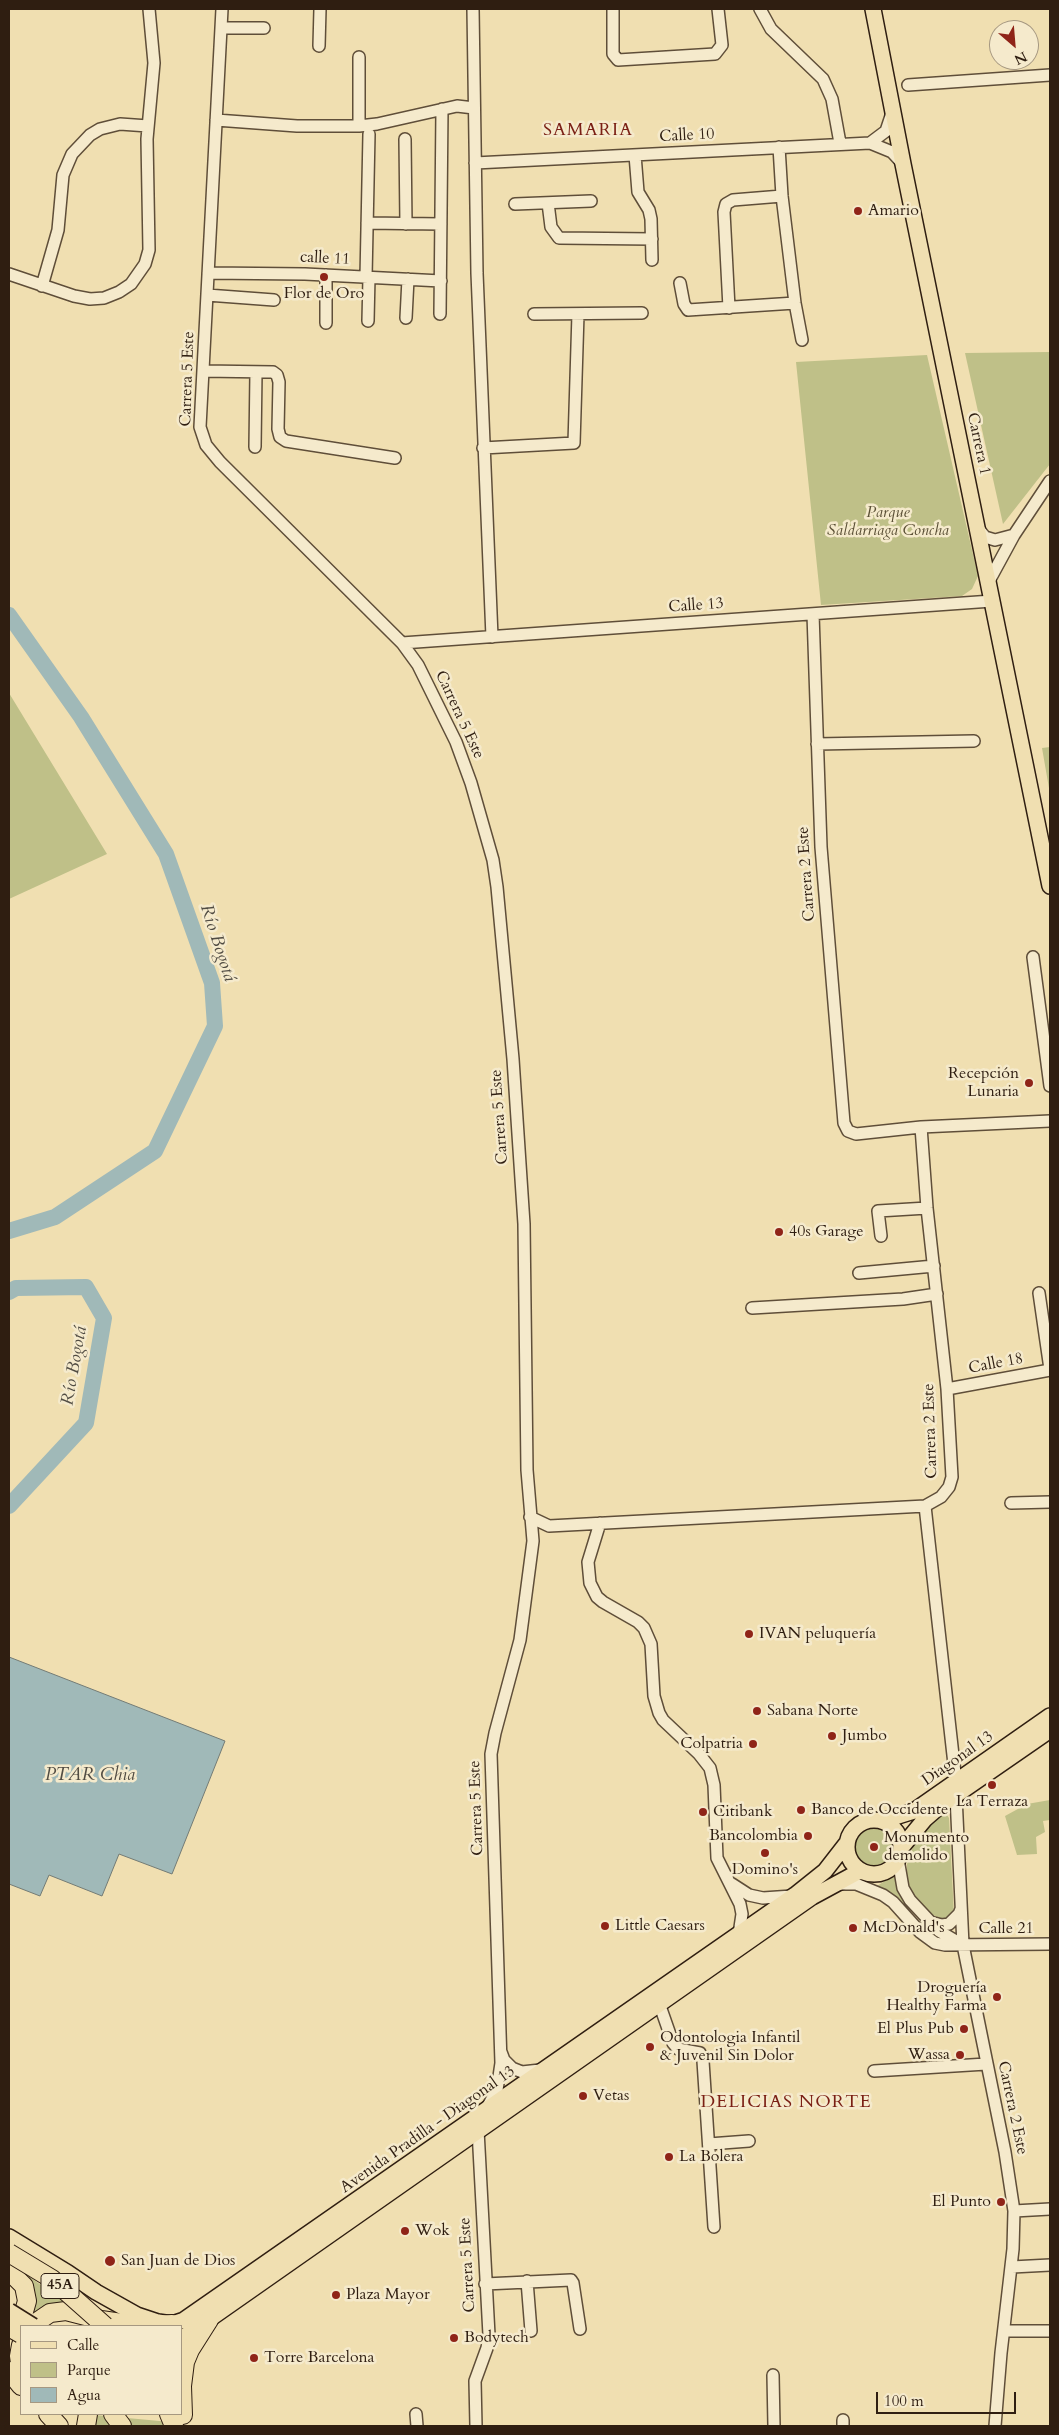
<!DOCTYPE html>
<meta charset="utf-8">
<style>
body{margin:0}
#map{position:relative;width:1059px;height:2435px;overflow:hidden;background:#f0dfb1;font-family:Cardo,serif}
canvas{display:block}
.frame{position:absolute;inset:0;border:10px solid #2f1e11;pointer-events:none}
.legend{position:absolute;left:20px;top:2325px;width:162px;height:90px;box-sizing:border-box;background:#f5eacc;border:1px solid #a69881;margin:0;padding:6px 9px;list-style:none;font-size:15px;color:#2f1e11}
.legend li{display:flex;align-items:center;gap:10px;height:25px}
.legend b{width:25px;border:1px solid #a69881}
.north{position:absolute;left:989px;top:20px;width:50px;height:50px;box-sizing:border-box;background:#f5eacc;border:1px solid #a69881;border-radius:50%;rotate:153deg;font-size:14px;font-weight:700;line-height:20px;text-align:center;color:#2f1e11}
.north::after{content:'';display:block;margin:auto;width:18px;height:22px;background:#8f2418;clip-path:polygon(50% 0,100% 100%,50% 72%,0 100%)}
.scale{position:absolute;left:876px;top:2392px;width:140px;height:22px;box-sizing:border-box;border:2px solid #2f1e11;border-top:0;padding-left:6px;font-size:15px;line-height:18px;white-space:nowrap;color:#2f1e11;-webkit-text-stroke:4px #f5eacc;paint-order:stroke}
</style>
<div id="map">
<canvas width="1059" height="2435"></canvas>
<div class="frame"></div>
<ul class="legend">
<li><b style="height:6px;background:#f0dfb1"></b>Calle</li>
<li><b style="height:14px;background:#bfc088"></b>Parque</li>
<li><b style="height:14px;background:#a0b9b8"></b>Agua</li>
</ul>
<div class="north">N</div>
<div class="scale">100 m</div>
</div>
<script>
const ctx = document.querySelector('canvas').getContext('2d');
ctx.lineJoin = 'round';
function paint(path, color) { ctx.fillStyle = color; ctx.fill(path, 'evenodd'); }
const toPath = rows => new Path2D(rows.map(r => 'M' + r).join(''));
function trace(path, color, width, dash) { ctx.strokeStyle = color; ctx.lineWidth = width; ctx.lineCap = dash ? 'butt' : 'round'; ctx.setLineDash(dash || []); ctx.stroke(path); }
function label(font, color, halo, rows, align = 'center') {
  ctx.font = font + ' Cardo,serif'; ctx.lineWidth = 5; ctx.setLineDash([]); ctx.textBaseline = 'middle'; ctx.strokeStyle = halo; ctx.fillStyle = color; for (const [text, x, y, turn = 0] of rows) {
    ctx.save(); ctx.translate(x, y); ctx.rotate((+turn || 0) * Math.PI / 180); ctx.textAlign = isNaN(turn) ? turn : align; if (halo) ctx.strokeText(text, 0, 0); ctx.fillText(text, 0, 0); ctx.restore();
  }
}
const green = toPath([
 [1050,352,1050,464,1003,524,965,353],
 [927,355,978,576,972,589,962,596,821,605,796,362],
 [9,693,107,854,9,899],
 [1050,747,1050,794,1042,748],
 [1050,1800,1050,1820,1043,1821,1045,1832,1036,1837,1037,1854,1017,1855,1005,1816,1027,1804],
 [942,1814,947,1815,949,1818,954,1915,947,1922,923,1910,911,1892,907,1879,907,1864,916,1838],
 '855 1847a19 19 0 1 1 38 0a19 19 0 1 1-38 0Z',
 [896,1874,897,1887,905,1905,894,1895,877,1886],
 [16,2268,34,2280,70,2306,21,2326],
 [95,2415,181,2423,183,2426,94,2426]
]);
const water = toPath([
 [9,1657,225,1741,172,1874,119,1854,102,1896,49,1875,40,1896,9,1884,9,1657]
]);
const river = toPath([
 [9,615,81,717,166,854,212,983,215,1026,155,1151,55,1217,9,1231],
 [9,1292,16,1288,86,1287,104,1318,86,1423,9,1506]
]);
const minor = toPath([
 [222,9,200,427,206,445,220,462,402,643,418,665,456,742,471,783,493,860,497,887,513,1059,524,1224,527,1470,533,1541,520,1640,495,1733,491,1754,501,2063,497,2090,488,2106],
 [473,9,477,273,492,637],
 [613,9,613,54,618,60,715,54,722,45,718,9],
 [760,9,771,29,823,79,832,99,840,143],
 [221,28,264,28],
 [319,46,320,9],
 [908,85,1050,75],
 [216,120,297,126,359,126,377,124,457,106,474,108],
 [359,126,359,57],
 [405,139,406,224],
 [870,143,886,131,892,113],
 [779,147,782,196,795,303,802,340],
 [635,155,638,192,649,210,651,219,652,260],
 [475,163,870,143,892,152,903,164],
 [548,203,551,227,559,238,652,239],
 [515,204,591,201],
 [367,223,441,224],
 [208,273,305,274,441,281],
 [9,274,74,296,90,299,104,298,119,292,131,284,145,264,149,250,147,139,154,63,149,9],
 [366,277,369,134],
 [680,283,684,304,688,310,795,303],
 [42,286,58,230,63,175,72,154,90,135,100,129,120,124,148,126],
 [207,295,274,300],
 [729,308,724,212,726,204,733,200,782,196],
 [440,314,442,109],
 [534,314,642,313],
 [406,318,408,279],
 [368,321,369,277],
 [326,323,326,275],
 [203,371,273,372,277,375,279,382,278,429,280,437,286,441,395,458],
 [255,447,256,372],
 [483,448,574,443,578,314],
 [977,527,985,537,995,540,1014,535],
 [989,581,1014,535,1050,481],
 [813,614,821,847,844,1123,848,1131,856,1134,921,1127,1050,1121],
 [402,643,992,601],
 [817,744,974,741],
 [1033,957,1050,1086],
 [881,1236,878,1211,927,1208],
 [859,1273,934,1266],
 [1039,1293,1050,1369],
 [752,1308,903,1299,937,1294],
 [947,1389,1050,1370],
 [1011,1503,1050,1502],
 [925,1506,956,1782],
 [530,1517,549,1526,925,1506,941,1497,949,1487,952,1477,947,1389,927,1208,921,1127],
 [600,1523,588,1562,590,1583,597,1597,603,1602,638,1622,644,1628,651,1644,654,1696,659,1713,663,1720,699,1754,710,1768,714,1785,717,1858,740,1904,742,1914,739,1934],
 [956,1796,963,1945,1005,2152,1014,2211,1013,2249,1001,2353,995,2426],
 [898,1859,903,1888,910,1900,939,1931,961,1944],
 [732,1884,749,1895,763,1898,792,1896],
 [837,1884,856,1884,883,1895,893,1902,920,1932,935,1943,945,1945,1050,1944],
 [930,1922,942,1925,949,1924,959,1914,961,1909],
 [659,2003,673,2043,678,2049,700,2053,703,2061,714,2227],
 [501,2052,504,2060,512,2068,522,2072,540,2070],
 [874,2071,986,2064],
 [709,2144,749,2141],
 [1014,2211,1050,2209],
 [1012,2267,1050,2265],
 [527,2281,531,2331],
 [485,2284,571,2280,573,2283,580,2329],
 [1004,2331,1050,2331],
 [773,2375,774,2426],
 [416,2414,417,2426],
 [476,2426,475,2381,487,2348,489,2335,478,2130],
 [843,2426,843,2420]
]);
const major = toPath([
 [873,9,903,164,1050,886],
 '847 1847a27 27 0 1 1 54 0a27 27 0 1 1-54 0Z',
 [882,1821,914,1811,1050,1716],
 [901,1848,925,1819,940,1806,1050,1730],
 [9,2237,68,2273,96,2292,137,2315,158,2322,172,2324,184,2320,795,1895,825,1871,846,1844],
 [181,2339,812,1897,860,1871]
]);
const highway = toPath([
 [9,2271,24,2286,27,2301,23,2315,9,2328],
 [31,2326,50,2313,66,2311,101,2320,142,2326],
 [145,2326,172,2324],
 [21,2345,19,2356,21,2370],
 [9,2371,21,2386],
 [48,2414,59,2426],
 [113,2414,122,2426],
 [169,2414,174,2426],
 [183,2415,182,2386,185,2362,190,2350,209,2320],
 [86,2426,88,2414]
]);
const majorBridge = toPath([
 [9,2311,33,2326]
]);
const highwayBridge = toPath([
 [9,2253,52,2279,105,2326],
 [9,2327,21,2334]
]);
const markers = [
 [858,211,5,"#8f2418"],
 [324,277,5,"#8f2418"],
 [1029,1083,5,"#8f2418"],
 [779,1232,5,"#8f2418"],
 [749,1634,5,"#8f2418"],
 [757,1711,5,"#8f2418"],
 [832,1736,5,"#8f2418"],
 [753,1744,5,"#8f2418"],
 [992,1785,5,"#8f2418"],
 [801,1810,5,"#8f2418"],
 [703,1812,5,"#8f2418"],
 [808,1836,5,"#8f2418"],
 [874,1847,5,"#8f2418"],
 [765,1853,5,"#8f2418"],
 [605,1926,5,"#8f2418"],
 [853,1928,5,"#8f2418"],
 [997,1997,5,"#8f2418"],
 [964,2029,5,"#8f2418"],
 [650,2047,5,"#8f2418"],
 [960,2055,5,"#8f2418"],
 [583,2096,5,"#8f2418"],
 [669,2157,5,"#8f2418"],
 [1001,2202,5,"#8f2418"],
 [405,2231,5,"#8f2418"],
 [110,2261,6,"#8f2418"],
 [336,2295,5,"#8f2418"],
 [454,2338,5,"#8f2418"],
 [254,2358,5,"#8f2418"]
];
const shields = [
 [60,2286,38]
];
const shieldNames = [
 ["45A",60,2286]
];
const streetNames = [
 ["Calle 10",687,136,-3],
 ["calle 11",325,259,3],
 ["Carrera 5 Este",188,379,-88],
 ["Carrera 1",978,444,78],
 ["Calle 13",696,606,-4],
 ["Carrera 5 Este",459,715,65],
 ["Carrera 2 Este",807,874,-94],
 ["Carrera 5 Este",500,1117,-94],
 ["Calle 18",996,1364,-11],
 ["Carrera 2 Este",931,1431,-92],
 ["Diagonal 13",958,1759,-35],
 ["Carrera 5 Este",477,1808,-92],
 ["Calle 21",1006,1929],
 ["Carrera 2 Este",1012,2108,78],
 ["Avenida Pradilla - Diagonal 13",428,2130,-35],
 ["Carrera 5 Este",468,2265,-93]
];
const poiNames = [
 ["Amario",868,211],
 ["Flor de Oro",324,294,"center"],
 ["Recepción",1019,1074,"right"],
 ["Lunaria",1019,1092,"right"],
 ["40s Garage",789,1232],
 ["IVAN peluquería",759,1634],
 ["Sabana Norte",767,1711],
 ["Jumbo",842,1736],
 ["Colpatria",743,1744,"right"],
 ["La Terraza",992,1802,"center"],
 ["Banco de Occidente",811,1810],
 ["Citibank",713,1812],
 ["Bancolombia",798,1836,"right"],
 ["Monumento",884,1838],
 ["demolido",884,1856],
 ["Domino's",765,1870,"center"],
 ["Little Caesars",615,1926],
 ["McDonald's",863,1928],
 ["Droguería",987,1988,"right"],
 ["Healthy Farma",987,2006,"right"],
 ["El Plus Pub",954,2029,"right"],
 ["Odontologia Infantil",660,2038],
 ["& Juvenil Sin Dolor",660,2056],
 ["Wassa",950,2055,"right"],
 ["Vetas",593,2096],
 ["La Bolera",679,2157],
 ["El Punto",991,2202,"right"],
 ["Wok",415,2231],
 ["San Juan de Dios",121,2261],
 ["Plaza Mayor",346,2295],
 ["Bodytech",464,2338],
 ["Torre Barcelona",264,2358]
];
const parkNames = [
 ["Parque",888,513],
 ["Saldarriaga Concha",888,531]
];
const neighbourhoodNames = [
 ["SAMARIA",588,131],
 ["DELICIAS NORTE",786,2103]
];
const waterNames = [
 ["Río Bogotá",217,943,72],
 ["Río Bogotá",75,1366,-80],
 ["PTAR Chia",90,1776]
];
paint(green, '#bfc088');
paint(water, '#a0b9b8');
trace(water, '#737b75', 1);
trace(river, '#a0b9b8', 16);
trace(minor, '#5f4e39', 14);
trace(major, '#2f1e11', 18);
trace(highway, '#2f1e11', 20);
trace(minor, '#f5eacc', 11);
trace(major, '#f0dfb1', 15);
trace(highway, '#f0dfb1', 18);
trace(majorBridge, '#2f1e11', 18, []);
trace(highwayBridge, '#2f1e11', 20, []);
trace(majorBridge, '#f0dfb1', 15);
trace(highwayBridge, '#f0dfb1', 18);
for (const [x, y, r, color] of markers) { const dot = new Path2D(); dot.arc(x, y, r, 0, 2 * Math.PI); ctx.fillStyle = color; ctx.fill(dot); trace(dot, '#f5eacc', 2); }
for (const [x, y, w] of shields) { const box = new Path2D(); box.roundRect(x - w / 2, y - 12.5, w, 25, 4); ctx.fillStyle = '#f5eacc'; ctx.fill(box); trace(box, '#2f1e11', 1); }
label('bold 15px', '#2f1e11', null, shieldNames);
label('16px', '#2f1e11', '#f5eacc', streetNames);
label('16px', '#2f1e11', '#f5eacc', poiNames, 'left');
label('italic 16px', '#5a4f35', '#f5eacc', parkNames);
ctx.letterSpacing = '1px';
label('18px', '#7a1f14', '#f5eacc', neighbourhoodNames);
ctx.letterSpacing = '0px';
label('italic 18px', '#514c43', '#f5eacc', waterNames);
</script>
